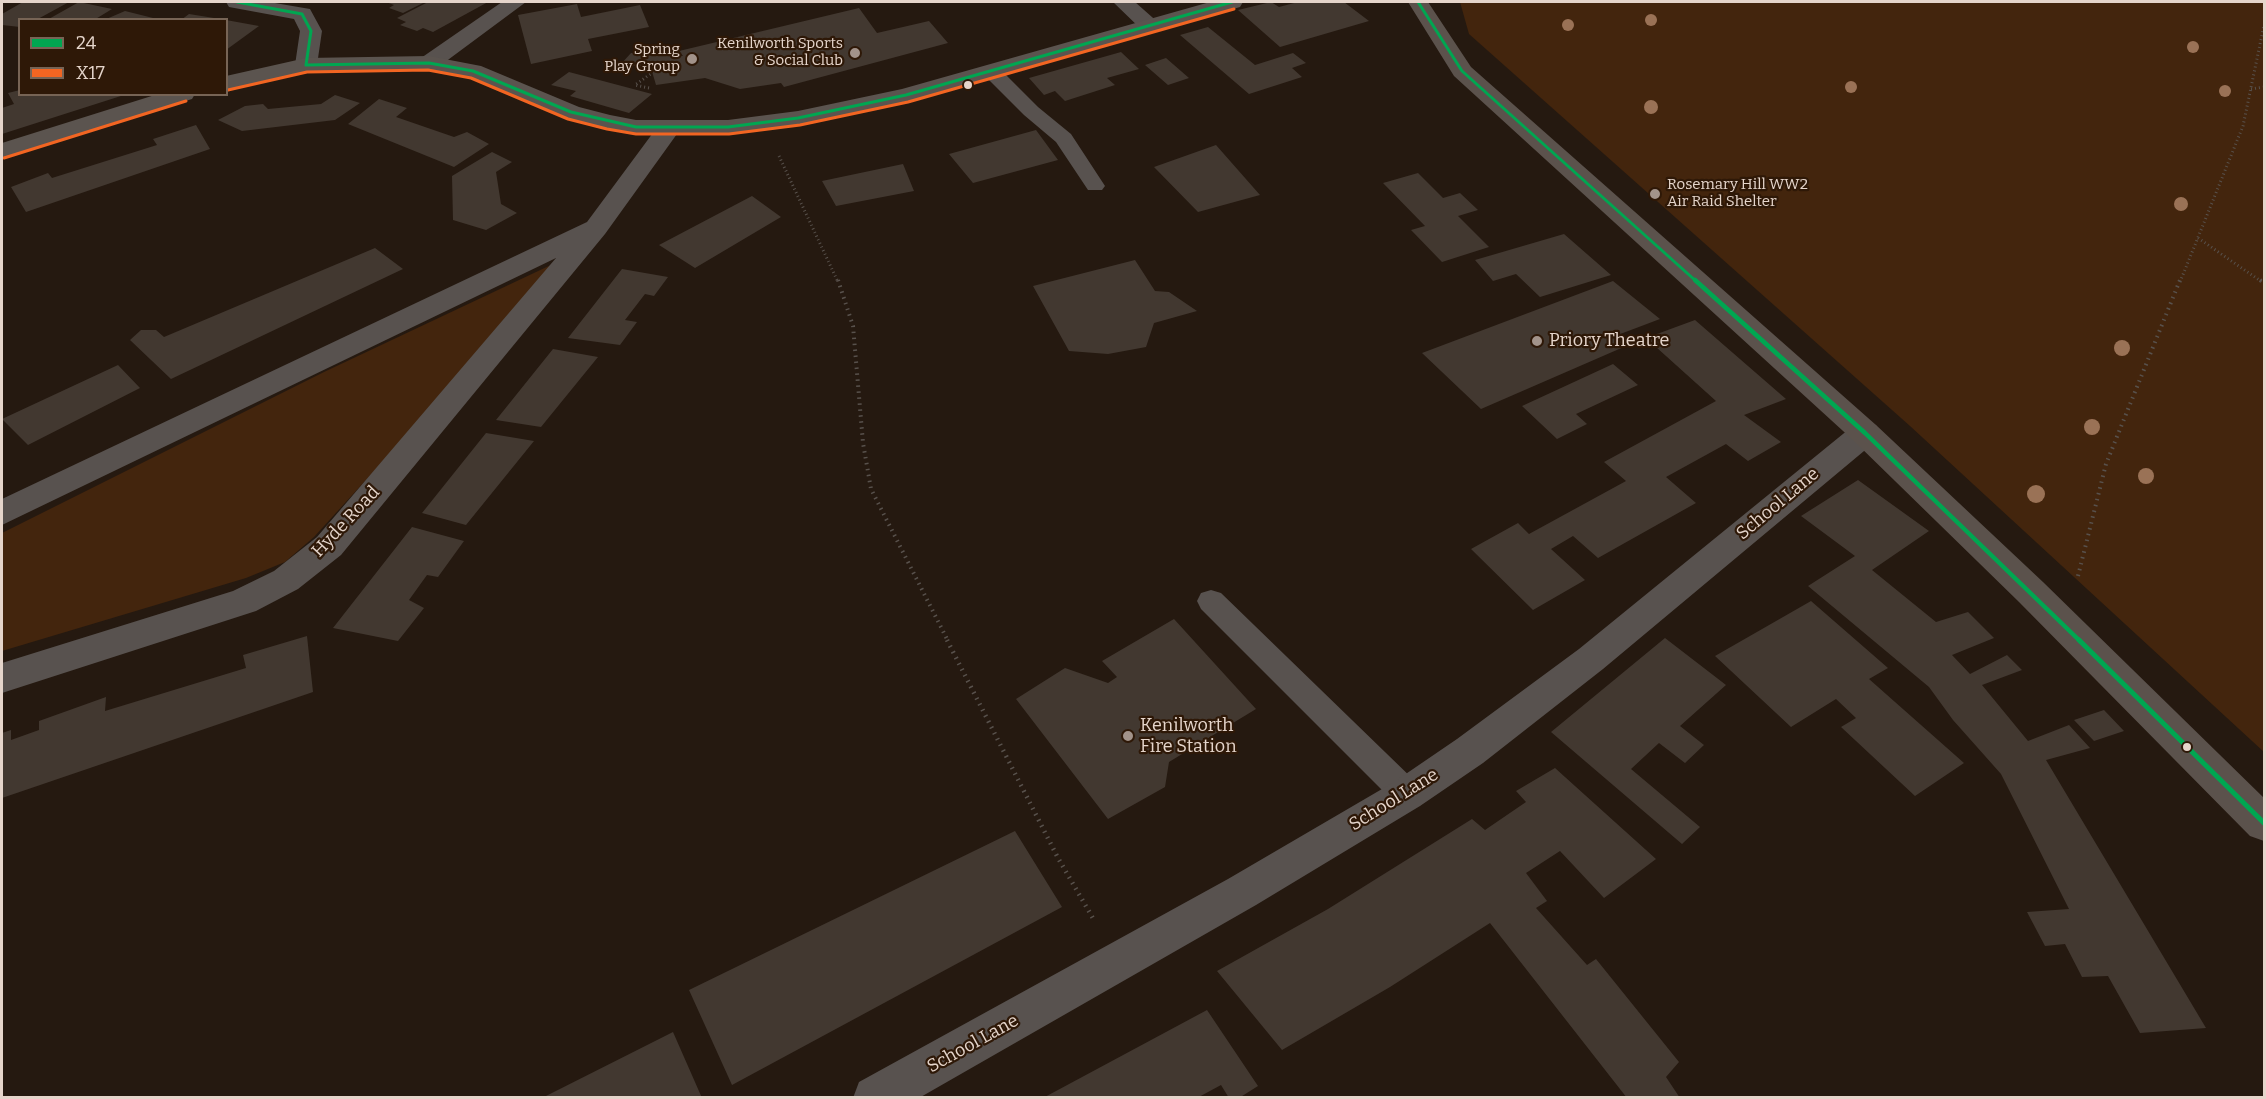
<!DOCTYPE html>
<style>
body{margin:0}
#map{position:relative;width:2266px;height:1099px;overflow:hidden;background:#251910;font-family:Bitter,serif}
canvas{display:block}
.frame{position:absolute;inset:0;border:3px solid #e5d5cb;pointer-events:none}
.legend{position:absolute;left:18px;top:18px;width:210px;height:78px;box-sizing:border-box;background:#2e1807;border:2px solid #776455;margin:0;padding:8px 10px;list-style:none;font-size:18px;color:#e5d5cb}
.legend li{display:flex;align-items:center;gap:12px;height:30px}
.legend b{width:30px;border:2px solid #776455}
</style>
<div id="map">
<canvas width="2266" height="1099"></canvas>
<div class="frame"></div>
<ul class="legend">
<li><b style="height:8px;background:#00a651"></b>24</li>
<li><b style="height:8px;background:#f26522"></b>X17</li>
</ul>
</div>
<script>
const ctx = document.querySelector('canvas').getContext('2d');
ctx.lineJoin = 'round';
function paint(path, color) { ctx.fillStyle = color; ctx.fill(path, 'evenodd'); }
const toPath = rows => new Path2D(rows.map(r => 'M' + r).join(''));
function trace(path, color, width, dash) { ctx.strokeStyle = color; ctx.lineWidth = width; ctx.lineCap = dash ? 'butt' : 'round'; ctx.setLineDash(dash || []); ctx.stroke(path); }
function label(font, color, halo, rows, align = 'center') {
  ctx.font = font + ' Bitter,serif'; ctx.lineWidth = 4.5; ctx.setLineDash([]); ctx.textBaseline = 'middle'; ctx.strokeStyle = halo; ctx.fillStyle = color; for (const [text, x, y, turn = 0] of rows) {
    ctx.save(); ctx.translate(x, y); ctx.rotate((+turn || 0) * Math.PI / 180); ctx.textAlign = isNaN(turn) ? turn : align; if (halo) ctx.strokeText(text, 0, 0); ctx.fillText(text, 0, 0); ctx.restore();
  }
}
const green = toPath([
 [1460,2,2264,2,2264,752,1910,426,1469,34],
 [553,264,416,425,314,537,285,562,246,578,2,651,2,533,324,372]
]);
const building = toPath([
 [23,2,69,2,36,20,20,20,20,27,2,25,2,14],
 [79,2,112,9,94,20,47,20],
 [386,2,425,2,403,13,389,8,394,5],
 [428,2,488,2,433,32,423,28,417,31,400,25,406,22,397,18],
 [1271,2,1279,7,1298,2,1344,2,1369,21,1280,47,1238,10],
 [577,4,581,17,640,5,649,27,588,39,592,51,531,64,518,15],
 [859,8,877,33,929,21,948,43,784,87,781,83,740,89,705,78,656,85,651,68,621,64,631,53,683,56,679,51],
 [125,11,157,19,157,20,104,20],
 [189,14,214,18,214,20,181,20],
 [226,20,259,26,226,50],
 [1208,27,1255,65,1293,53,1306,63,1292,68,1302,77,1249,94,1180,35],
 [1121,52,1139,69,1107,78,1115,85,1065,101,1055,91,1044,95,1029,78],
 [1166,58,1189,78,1168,85,1145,65],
 [569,72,652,94,629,113,570,96,576,91,551,85],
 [20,90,20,94,124,95,2,134,2,108,14,104,8,93],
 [335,95,360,103,335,120,242,131,218,120,245,106,263,104,268,109,321,104],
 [379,99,407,108,396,117,454,137,467,132,489,144,454,167,348,124],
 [196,125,210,149,26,212,11,187,48,173,52,178,157,145,153,139],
 [1036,130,1058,160,973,183,949,154],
 [1216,145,1260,195,1198,212,1154,167],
 [492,152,512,162,496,172,501,204,517,213,486,230,453,220,452,176],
 [903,164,914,191,836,206,822,181],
 [1418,173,1443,198,1460,193,1478,210,1458,216,1489,247,1442,262,1411,230,1425,226,1383,183],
 [752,196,781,217,695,268,659,245],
 [1564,234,1611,275,1540,297,1516,274,1493,281,1475,260],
 [375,248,403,269,171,379,130,340,141,330,156,330,164,337],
 [1135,260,1155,291,1169,292,1197,311,1154,323,1146,347,1108,354,1069,351,1033,286],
 [622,269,668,277,654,296,645,294,625,320,637,322,620,345,568,338],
 [1613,281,1660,319,1615,336,1626,346,1481,409,1422,353],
 [1695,320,1786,399,1744,415,1781,442,1748,461,1726,444,1666,477,1696,503,1598,558,1573,536,1551,549,1585,580,1533,610,1471,549,1518,523,1529,534,1626,481,1604,462,1716,401,1646,338],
 [553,349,598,357,541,427,496,420],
 [1613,364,1638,385,1576,414,1587,424,1557,439,1522,406],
 [118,365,140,388,28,445,2,419],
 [486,433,534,441,466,525,422,513],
 [1858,480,1929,531,1872,570,1936,622,1968,612,1994,638,1952,655,1970,674,2007,655,2022,670,1982,685,2028,741,2069,725,2090,748,2046,760,2206,1028,2140,1033,2108,976,2082,977,2065,944,2045,946,2027,912,2069,909,2001,774,1953,720,1929,687,1808,586,1855,556,1801,516],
 [412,527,464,541,438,577,427,575,409,600,424,608,398,641,333,628],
 [1811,601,1888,668,1869,679,1964,763,1915,796,1841,727,1856,718,1836,699,1791,727,1715,656],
 [1174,619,1256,709,1169,762,1165,787,1108,819,1016,699,1065,668,1108,683,1117,677,1102,661],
 [307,636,313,692,2,798,2,733,11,730,11,740,39,730,39,721,106,697,105,711,246,668,243,655],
 [1665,638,1726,685,1680,726,1704,745,1685,763,1659,743,1631,769,1700,827,1682,844,1551,732],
 [2104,710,2124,731,2094,741,2074,720],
 [1555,768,1656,859,1604,898,1560,851,1526,873,1547,901,1536,908,1587,965,1596,959,1679,1062,1666,1077,1680,1098,1627,1098,1490,923,1390,987,1282,1050,1217,971,1328,909,1472,819,1485,830,1526,802,1516,791],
 [1015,831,1062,907,732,1085,689,990],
 [1207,1010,1258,1086,1239,1098,1229,1098,1221,1085,1197,1098,1043,1098],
 [673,1032,702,1098,542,1098]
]);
const pathFar2 = toPath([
 [649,88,635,85,652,73],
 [2251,89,2264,87],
 [779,156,838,282],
 [2198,238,2262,282],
 [2180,282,2243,126,2264,25]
]);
const pathFar1 = toPath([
 [838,280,853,326,863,443,871,489,948,641],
 [2260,280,2264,283],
 [2078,576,2106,464,2180,280]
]);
const path = toPath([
 [947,640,1058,858,1094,920]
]);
const lane = toPath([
 [991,65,998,67,1038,107,1071,134,1105,186,1102,190,1088,190,1056,142,1024,115,984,75,982,71,991,65],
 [1211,590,1221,593,1418,784,1423,794,1418,804,1407,808,1396,804,1201,609,1197,601,1201,593,1211,590]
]);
const street = toPath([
 [226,2,269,2,310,9,322,31,317,65,314,70,298,70,295,65,300,31,294,19,229,7,226,2],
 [502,2,526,2,437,68,421,68,418,63,421,58,502,2],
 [1113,2,1135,2,1161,25,1158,30,1142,30,1113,2],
 [670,120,679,122,682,127,605,234,341,555,298,589,256,611,2,693,2,663,233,591,274,571,317,537,556,258,2,525,2,499,587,222,661,122,670,120],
 [1865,422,1876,425,1880,433,1876,441,1603,669,1483,763,1420,806,1256,905,919,1098,853,1098,859,1082,1228,879,1394,782,1457,739,1579,649,1854,425,1865,422]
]);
const secondary = toPath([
 [1210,2,1243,2,1240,7,914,100,798,125,728,134,636,134,608,129,563,117,467,77,429,70,306,72,226,90,226,76,306,58,429,56,481,66,579,107,610,115,636,120,728,120,798,111,902,89,1210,2],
 [158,94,195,94,192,99,2,158,2,143,158,94]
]);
const primary = toPath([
 [1408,2,1428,2,1471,67,1876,425,2043,582,2264,798,2264,841,2250,836,2019,602,1854,441,1454,76,1408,2]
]);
const bus1Far2 = toPath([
 [237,2,302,14,311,31,306,65,429,63,473,71,571,112,636,127,728,127,798,118,906,95,1232,2],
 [1418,2,1462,71,1697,282]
]);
const bus1Far1 = toPath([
 [1695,280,1865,433,2080,641]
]);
const bus1 = toPath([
 [2079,640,2264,823]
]);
const bus2 = toPath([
 [228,90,307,72,428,70,471,78,568,119,607,129,636,134,729,134,800,125,908,102,1234,9],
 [4,158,186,101]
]);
const trees = [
 [1651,20,6],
 [1568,25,6],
 [2193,47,6],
 [1851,87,6],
 [2225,91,6],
 [1651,107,7],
 [2181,204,7],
 [2122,348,8],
 [2092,427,8],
 [2146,476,8],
 [2036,494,9]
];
const markers = [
 [855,53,6,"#a2938a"],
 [692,59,6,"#a2938a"],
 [968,85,5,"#e5d5cb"],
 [1655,194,6,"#a2938a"],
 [1537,341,6,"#a2938a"],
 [1128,736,6,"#a2938a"],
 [2187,747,5,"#e5d5cb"]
];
const farPoinames = [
 ["Kenilworth Sports",843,44],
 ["& Social Club",843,61],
 ["Spring",680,50],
 ["Play Group",680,67],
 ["Rosemary Hill WW2",1667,185,"left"],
 ["Air Raid Shelter",1667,202,"left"]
];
const poiNames = [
 ["Priory Theatre",1549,341],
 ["Kenilworth",1140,726],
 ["Fire Station",1140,747]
];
const streetNames = [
 ["School Lane",1778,504,-40],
 ["Hyde Road",346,522,-47],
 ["School Lane",1394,800,-32],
 ["School Lane",973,1044,-29]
];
paint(green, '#43250d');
paint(building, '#423830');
trace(pathFar2, '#58514c', 3, [1, 3]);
trace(pathFar1, '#58514c', 4, [1.5, 4.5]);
trace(path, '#58514c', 4.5, [1.5, 5]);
paint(lane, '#58524f');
paint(street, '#58524f');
paint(secondary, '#5b544f');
paint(primary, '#5b524c');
trace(bus1Far2, '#00a651', 3);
trace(bus1Far1, '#00a651', 4.5);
trace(bus1, '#00a651', 5);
trace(bus2, '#f26522', 3);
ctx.fillStyle = '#9a7256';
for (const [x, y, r] of trees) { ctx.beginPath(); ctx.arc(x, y, r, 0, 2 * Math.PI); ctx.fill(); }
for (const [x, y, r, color] of markers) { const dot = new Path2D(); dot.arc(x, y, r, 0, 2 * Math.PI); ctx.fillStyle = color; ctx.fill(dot); trace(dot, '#2e1807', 2); }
label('15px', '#e5d5cb', '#2e1807', farPoinames, 'right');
label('18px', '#e5d5cb', '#2e1807', poiNames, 'left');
label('18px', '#e5d5cb', '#2e1807', streetNames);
</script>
